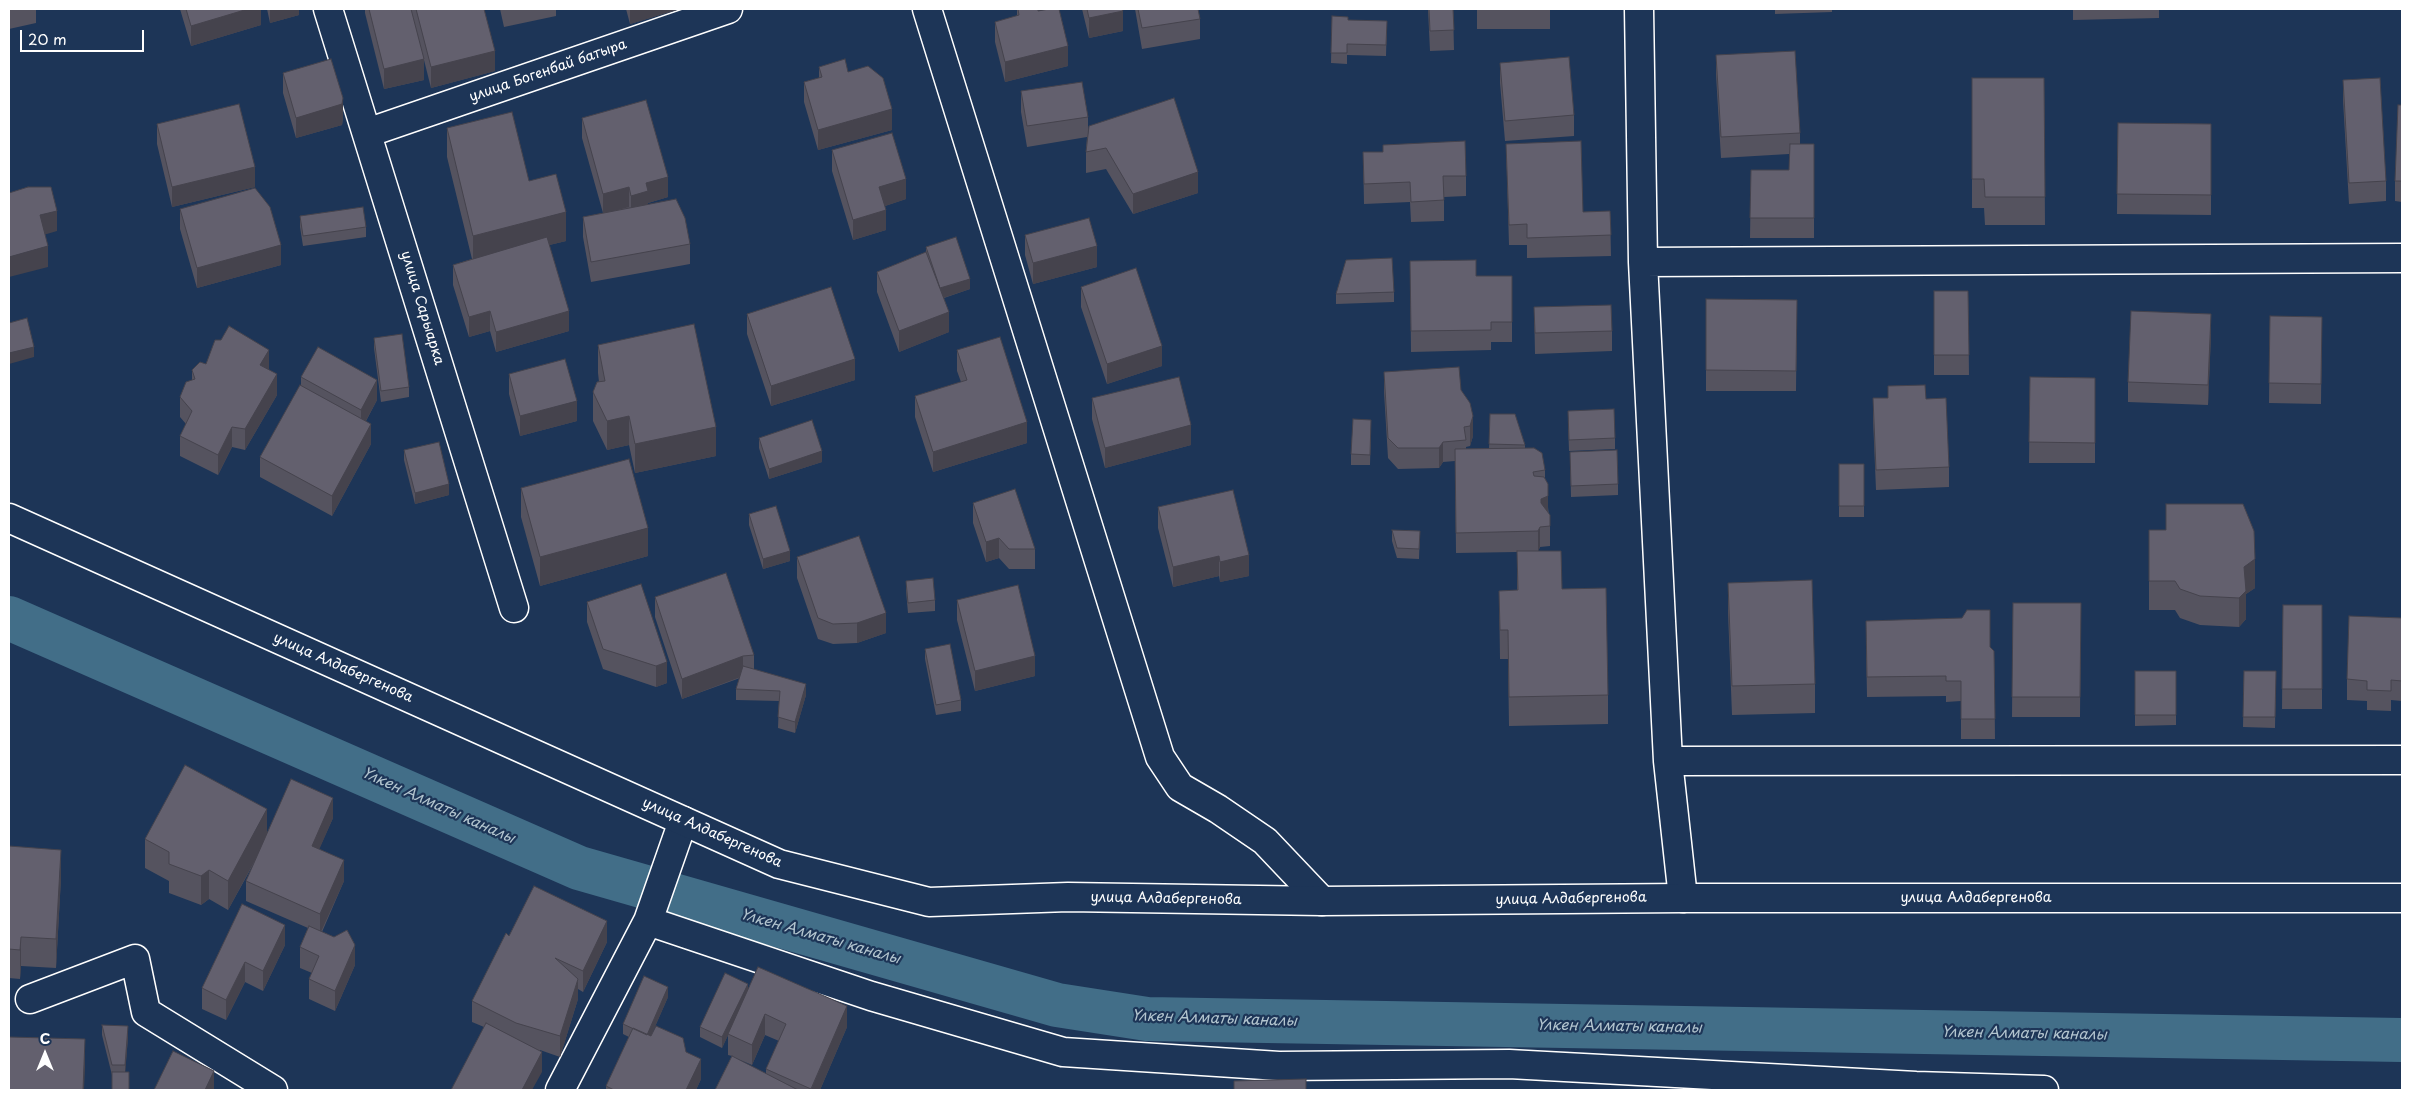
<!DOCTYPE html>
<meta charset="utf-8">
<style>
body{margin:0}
#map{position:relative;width:2411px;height:1099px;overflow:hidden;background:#1d3557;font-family:"Playpen Sans",sans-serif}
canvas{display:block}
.frame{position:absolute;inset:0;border:10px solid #fff;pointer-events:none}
.north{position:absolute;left:20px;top:1029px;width:50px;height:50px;-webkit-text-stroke:4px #1d3557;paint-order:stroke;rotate:0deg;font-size:14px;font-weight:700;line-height:20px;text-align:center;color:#fff}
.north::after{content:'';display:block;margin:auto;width:18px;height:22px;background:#fff;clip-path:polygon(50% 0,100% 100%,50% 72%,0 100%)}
.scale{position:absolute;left:20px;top:30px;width:124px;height:22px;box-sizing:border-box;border:2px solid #fff;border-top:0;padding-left:6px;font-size:15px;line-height:18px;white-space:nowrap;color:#fff;-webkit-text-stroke:4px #1d3557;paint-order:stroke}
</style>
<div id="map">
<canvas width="2411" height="1099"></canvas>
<div class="frame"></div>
<div class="north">С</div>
<div class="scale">20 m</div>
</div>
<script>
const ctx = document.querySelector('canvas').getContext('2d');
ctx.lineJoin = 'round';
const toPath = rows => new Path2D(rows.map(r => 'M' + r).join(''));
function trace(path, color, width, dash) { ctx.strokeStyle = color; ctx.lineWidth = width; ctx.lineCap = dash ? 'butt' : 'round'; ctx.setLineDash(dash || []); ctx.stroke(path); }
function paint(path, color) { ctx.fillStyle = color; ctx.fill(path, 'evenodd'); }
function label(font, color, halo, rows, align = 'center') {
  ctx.font = font + ' "Playpen Sans",sans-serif'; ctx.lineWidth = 4.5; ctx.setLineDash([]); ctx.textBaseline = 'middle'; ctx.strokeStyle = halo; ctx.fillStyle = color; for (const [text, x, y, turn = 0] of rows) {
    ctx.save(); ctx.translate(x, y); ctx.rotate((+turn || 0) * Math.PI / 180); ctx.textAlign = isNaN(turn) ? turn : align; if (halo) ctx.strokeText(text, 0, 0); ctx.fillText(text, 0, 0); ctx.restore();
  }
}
const canal = toPath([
 [9,618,579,868,1057,1005,1147,1019,2402,1040]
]);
const minor = toPath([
 [328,9,514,608],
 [927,9,1160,757,1180,787,1218,809,1265,841,1322,901],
 [1639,9,1643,262,1668,761,1683,898],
 [367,133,728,9],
 [1643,262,2402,258],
 [1668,761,2402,760],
 [648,921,871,996,1063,1052,1279,1066,1509,1064,1916,1086,2044,1090],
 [30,999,135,959,146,1012,273,1090],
 [560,1090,648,921,683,821]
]);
const secondary = toPath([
 [9,518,779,864,929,902,1068,897,1322,901,1683,898,2402,898]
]);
const wall = toPath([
 [9,9,36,9,36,23,9,29],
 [180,9,261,9,261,25,191,46],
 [267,9,299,9,299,15,270,23],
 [365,9,484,9,495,71,431,88,424,60,424,80,384,89,365,13],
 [500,9,556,9,556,16,504,27],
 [626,9,680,9,630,24],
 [1017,9,1038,9,1068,66,1005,82,995,42,995,22,1017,16],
 [1082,9,1122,9,1123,31,1089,38],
 [1135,9,1198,9,1200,19,1200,39,1142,49],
 [1243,9,1262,9,1243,10],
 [1428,9,1453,9,1454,50,1430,51],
 [1477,9,1550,9,1550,29,1477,29],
 [1775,9,1832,9,1832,12,1775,14],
 [2073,9,2159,9,2159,18,2073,20],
 [1332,16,1348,20,1387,21,1386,56,1347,55,1347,64,1331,63],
 [1716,55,1800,133,1800,144,1814,144,1814,238,1750,238,1751,170,1789,170,1789,154,1721,158,1716,75],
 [1500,63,1574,115,1574,136,1505,141,1500,83],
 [819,67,848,72,892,130,818,150,804,102,804,82,819,78],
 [283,73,343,118,342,125,296,138,283,93],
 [1972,78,2044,78,2045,225,1985,225,1984,208,1972,208],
 [2343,80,2386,181,2386,201,2349,204,2343,100],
 [1021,91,1088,117,1088,135,1198,193,1133,214,1106,169,1086,173,1086,152,1087,137,1027,147,1021,112],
 [2402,105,2402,202,2395,201,2395,181],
 [582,118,668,197,648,203,648,204,690,244,690,264,591,282,583,237,583,217,603,213,582,138],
 [2118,123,2211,124,2211,215,2117,214],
 [157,124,255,187,172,207,157,144],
 [447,128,529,181,566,241,549,245,569,331,496,352,490,331,469,337,453,285,453,265,472,259,447,157],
 [1506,144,1583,212,1610,211,1611,256,1527,258,1527,245,1509,245],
 [832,150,906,199,885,206,886,230,853,240,832,171],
 [1363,152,1466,176,1466,196,1444,197,1444,221,1411,222,1410,202,1364,204],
 [180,209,281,265,197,288,180,229],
 [300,216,366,227,366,237,303,246,300,227],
 [1025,235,1097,267,1033,284,1025,255],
 [926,247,970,289,944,298,949,332,899,352,877,292,877,272,926,252],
 [1410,261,1476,276,1512,276,1512,342,1491,342,1491,350,1411,352],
 [1081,287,1162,366,1107,384,1081,307],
 [1934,291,1968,291,1969,375,1934,375],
 [1394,292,1394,302,1336,304,1336,294],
 [1706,299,1797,300,1796,391,1706,391],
 [1534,307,1612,331,1612,351,1535,354],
 [747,314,855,380,771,406,747,334],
 [2270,316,2322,317,2321,404,2269,403],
 [2211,334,2208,405,2128,402,2128,382],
 [374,338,409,387,409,397,381,402,374,348],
 [598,345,716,456,635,473,629,445,607,450,593,421,593,392,599,382,598,373],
 [957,350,1027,443,933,472,915,417,915,396,961,382,957,371],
 [206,364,269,370,277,395,245,450,232,447,218,475,180,456,180,436,186,424,180,417,180,397,192,380,192,370],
 [1384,372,1461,390,1473,436,1470,446,1466,447,1466,449,1489,449,1490,414,1525,445,1525,448,1545,470,1545,478,1550,526,1550,546,1540,547,1538,551,1562,589,1608,695,1608,724,1509,726,1508,659,1500,659,1499,591,1517,590,1517,552,1456,553,1455,461,1443,462,1439,468,1398,469,1388,458,1384,392],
 [509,374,577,421,520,436,509,394],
 [301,377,377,400,366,421,371,444,332,516,260,477,260,457,301,385],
 [2030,377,2095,378,2095,463,2029,463],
 [1092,398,1191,445,1105,468,1092,419],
 [1873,398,1926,399,1949,467,1949,487,1876,490,1873,419],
 [1568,421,1615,438,1615,449,1569,451],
 [1371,430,1370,465,1351,465,1351,454],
 [759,438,822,462,769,479,759,448],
 [404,450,449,495,415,504,404,460],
 [1570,452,1618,484,1618,495,1571,497],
 [1839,464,1864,464,1864,517,1839,517],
 [521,488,648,556,540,586,521,517],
 [973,503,1035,549,1035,569,1009,569,999,558,986,562,973,523],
 [1158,507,1249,576,1220,582,1219,576,1173,587,1158,528],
 [749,514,790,561,763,569,749,525],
 [1392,530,1420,531,1419,559,1397,558,1392,541],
 [2149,530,2255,588,2246,594,2246,619,2239,627,2200,625,2180,618,2175,610,2149,610],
 [797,557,886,633,857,643,833,644,818,639,797,578],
 [906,581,935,600,935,611,908,613,906,591],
 [1728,583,1815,684,1815,713,1732,715,1728,612],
 [641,584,667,683,656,687,603,669,587,622,587,602],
 [655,597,754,655,754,669,806,695,795,733,778,728,779,701,736,700,736,689,740,678,682,699,655,617],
 [957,600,1035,676,975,691,957,620],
 [2013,603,2081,603,2080,717,2012,717],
 [2283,605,2322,605,2322,709,2282,709],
 [2402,618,2402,701,2391,700,2391,711,2367,710,2367,701,2347,700,2347,679],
 [1866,641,1990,647,1994,651,1995,739,1961,739,1961,701,1946,702,1946,696,1867,697],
 [925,649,961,700,961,711,936,715,925,659],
 [2135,671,2176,671,2176,725,2135,726],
 [2244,671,2276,671,2275,728,2243,727],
 [333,818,319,849,344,881,322,932,355,965,335,1011,309,999,309,979,312,973,300,968,300,947,308,928,246,901,246,881,254,863,228,910,209,899,201,905,169,893,169,881,145,868,145,839,267,833],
 [9,846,61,878,56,968,21,966,20,979,9,978],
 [242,904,285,945,263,991,245,982,226,1020,202,1009,202,988],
 [509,936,607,942,583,992,578,989,578,999,560,1057,540,1050,542,1072,484,1027,472,1022,472,1001],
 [748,990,847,1027,820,1090,715,1090,732,1056,728,1055,728,1035,722,1048,700,1037,700,1027],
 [765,1035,779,1041,766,1069,766,1074,733,1057,752,1065],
 [668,997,653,1031,686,1052,701,1079,696,1090,606,1090,606,1086,629,1037,623,1034,623,1024],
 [102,1025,128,1037,125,1072,112,1075,102,1035]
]);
const shadedWall = toPath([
 [248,9,261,9,261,25,191,46,191,26],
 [270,9,299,9,299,15,270,23],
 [630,9,680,9,630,24],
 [1123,11,1123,31,1089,38,1089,18],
 [1068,46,1068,66,1005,82,1005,62],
 [495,51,495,71,431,88,431,67],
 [424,59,424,80,384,89,384,69],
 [343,98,343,118,342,125,296,138,296,118],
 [892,109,892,130,818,150,818,130],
 [255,167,255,187,172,207,172,187],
 [1198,172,1198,193,1133,214,1133,194],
 [668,177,668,197,648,203,648,211,631,216,631,196,646,183],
 [906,179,906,199,879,208,879,187],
 [629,187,629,207,603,214,603,194],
 [886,210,886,230,853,240,853,220],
 [57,211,57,231,40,236,40,215],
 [566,212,566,241,473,264,473,236],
 [281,245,281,265,197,288,197,268],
 [48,246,48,267,9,277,9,257],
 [1097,246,1097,267,1033,284,1033,263],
 [970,279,970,289,940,299,940,288],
 [490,311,490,331,469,337,469,317],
 [569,311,569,331,496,352,496,332],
 [949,312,949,332,899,352,899,331],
 [2211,314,2211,334,2208,405,2208,385],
 [1162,346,1162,366,1107,384,1107,364],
 [34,347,34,357,9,364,9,353],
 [269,350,269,371,260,365],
 [855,359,855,380,771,406,771,386],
 [277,374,277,395,245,450,245,429],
 [377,380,377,400,361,430,361,410],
 [577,401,577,421,520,436,520,416],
 [629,416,629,445,607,450,607,421],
 [1473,416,1473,436,1470,446,1470,426],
 [1027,422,1027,443,933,472,933,452],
 [371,424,371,444,332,516,332,496],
 [1191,425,1191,445,1105,468,1105,448],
 [232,427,232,447,218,475,218,455],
 [716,427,716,456,635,473,635,444],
 [1443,442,1443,462,1439,468,1439,448],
 [822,451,822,462,769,479,769,469],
 [449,484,449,495,415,504,415,493],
 [1548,496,1548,516,1541,519,1541,499],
 [1540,527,1540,547,1538,552,1538,531],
 [648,528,648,556,540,586,540,557],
 [999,538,999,558,986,562,986,542],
 [790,551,790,561,763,569,763,559],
 [1249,555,1249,576,1220,582,1220,562],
 [1219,556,1219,576,1173,587,1173,567],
 [2255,559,2255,588,2246,594,2246,619,2239,627,2239,598,2244,567],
 [886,613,886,633,857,643,857,623],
 [743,656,743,676,682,699,682,679],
 [1035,656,1035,676,975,691,975,671],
 [667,662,667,683,656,687,656,666],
 [806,684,806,695,795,733,795,722],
 [333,798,333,818,312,866,312,846],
 [267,809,267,838,228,910,228,881],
 [61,850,61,878,56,968,56,939],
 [344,860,344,881,320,934,320,914],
 [209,870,209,899,201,905,201,876],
 [607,921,607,942,583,992,583,971],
 [285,925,285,945,263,991,263,971],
 [21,937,21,966,20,979,20,950],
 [355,945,355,965,335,1011,335,991],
 [245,962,245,982,226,1020,226,1000],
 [578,979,578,999,560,1057,560,1036],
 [748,984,748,994,722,1048,722,1037],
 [668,987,668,997,647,1045,647,1035],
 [847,1006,847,1027,820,1090,811,1090],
 [765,1014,765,1035,752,1065,752,1045],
 [128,1026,128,1037,125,1076,125,1065],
 [85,1039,85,1068,84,1090,83,1090],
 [542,1052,542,1072,532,1090,522,1090],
 [701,1059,701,1079,696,1090,686,1090],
 [214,1071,214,1090,205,1090]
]);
const building = toPath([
 [186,9,248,9,191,26,186,9],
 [369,9,411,9,424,59,384,69,369,9],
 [416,9,484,9,495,51,431,67,416,9],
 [1018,9,1038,9,1038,11,1049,9,1059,9,1068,46,1005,62,995,22,1019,15,1018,9],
 [1087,9,1122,9,1123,11,1089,18,1087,9],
 [1138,9,1198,9,1200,19,1142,28,1138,9],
 [1429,9,1453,9,1454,30,1430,31,1429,9],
 [1332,16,1348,17,1348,20,1387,21,1386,45,1347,44,1347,53,1331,53,1332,16],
 [1795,51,1800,133,1721,137,1716,55,1795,51],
 [1569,57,1574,115,1505,121,1500,63,1569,57],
 [331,59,343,98,342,104,296,118,283,73,331,59],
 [845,59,848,72,868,66,883,78,892,109,818,130,804,82,822,77,819,67,845,59],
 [1972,78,2044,78,2045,197,1985,197,1984,179,1972,179,1972,78],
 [2380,78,2386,181,2349,183,2343,80,2380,78],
 [1082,82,1088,117,1027,126,1021,91,1082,82],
 [1174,98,1198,172,1133,194,1106,148,1086,152,1089,126,1174,98],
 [646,100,668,177,646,183,648,191,631,196,629,187,603,194,582,118,646,100],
 [239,104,255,167,172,187,157,124,239,104],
 [2398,105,2402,105,2402,181,2395,181,2398,105],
 [512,112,529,181,556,174,566,212,473,236,447,128,512,112],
 [2118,123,2211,124,2211,195,2117,194,2118,123],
 [892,133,906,179,879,187,886,210,853,220,832,150,892,133],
 [1465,141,1466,176,1443,176,1444,200,1411,202,1410,182,1364,184,1363,152,1383,152,1383,145,1465,141],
 [1581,141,1583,212,1610,211,1611,235,1527,238,1527,224,1509,225,1506,144,1581,141],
 [1790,144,1814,144,1814,218,1750,218,1751,170,1789,170,1790,144],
 [28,187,51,187,57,211,40,215,48,246,9,257,9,193,28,187],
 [255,188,270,207,281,245,197,268,180,209,255,188],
 [676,199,685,218,690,244,591,262,583,217,676,199],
 [363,207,366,227,303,236,300,216,363,207],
 [1089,218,1097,246,1033,263,1025,235,1089,218],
 [547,237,569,311,496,332,490,311,469,317,453,265,547,237],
 [956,237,970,279,940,288,926,247,956,237],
 [926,252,949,312,899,331,877,272,926,252],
 [1392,258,1394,292,1336,294,1346,260,1392,258],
 [1476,260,1476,276,1512,276,1512,322,1491,322,1491,330,1411,331,1410,261,1476,260],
 [1136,268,1162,346,1107,364,1081,287,1136,268],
 [831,287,855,359,771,386,747,314,831,287],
 [1934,291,1968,291,1969,355,1934,355,1934,291],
 [1706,299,1797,300,1796,371,1706,370,1706,299],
 [1611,305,1612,331,1535,333,1534,307,1611,305],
 [2131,311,2211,314,2208,385,2128,382,2131,311],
 [2270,316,2322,317,2321,384,2269,383,2270,316],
 [27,318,34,347,9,353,9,323,27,318],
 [694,324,716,427,635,444,629,416,607,421,593,392,597,382,605,381,598,345,694,324],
 [229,326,269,350,260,365,277,374,245,429,232,427,218,455,180,436,192,411,180,397,186,382,195,379,192,370,200,362,206,364,215,340,221,340,229,326],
 [402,334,409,387,381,391,374,338,402,334],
 [1000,337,1027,422,933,452,915,396,967,380,957,350,1000,337],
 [318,347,377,380,361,410,301,377,318,347],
 [565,359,577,401,520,416,509,374,565,359],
 [1459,367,1461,390,1470,403,1473,416,1470,426,1464,427,1466,440,1443,442,1439,448,1398,448,1388,438,1384,372,1459,367],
 [1179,377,1191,425,1105,448,1092,398,1179,377],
 [2030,377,2095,378,2095,443,2029,442,2030,377],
 [300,385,371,424,332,496,260,457,300,385],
 [1925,385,1926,399,1946,398,1949,467,1876,470,1873,398,1888,398,1888,386,1925,385],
 [1614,409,1615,438,1569,440,1568,411,1614,409],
 [1490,414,1515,414,1525,445,1489,444,1490,414],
 [1353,419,1371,420,1370,455,1351,454,1353,419],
 [812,420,822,451,769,469,759,438,812,420],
 [439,442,449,484,415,493,404,450,439,442],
 [1534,448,1542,453,1545,470,1533,472,1534,476,1544,477,1548,484,1548,496,1541,499,1541,503,1550,515,1550,526,1540,527,1538,531,1456,533,1455,449,1534,448],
 [1617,450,1618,484,1571,486,1570,452,1617,450],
 [629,459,648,528,540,557,521,488,629,459],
 [1839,464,1864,464,1864,506,1839,506,1839,464],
 [1015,489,1035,549,1009,549,999,538,986,542,973,503,1015,489],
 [1233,490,1249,555,1220,562,1219,556,1173,567,1158,507,1233,490],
 [2166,504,2243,504,2254,531,2255,559,2244,567,2246,591,2239,598,2200,596,2180,589,2175,581,2149,581,2149,530,2166,530,2166,504],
 [776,506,790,551,763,559,749,514,776,506],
 [1392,530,1420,531,1419,549,1397,548,1392,530],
 [859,536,886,613,857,623,833,624,818,618,797,557,859,536],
 [1517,551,1561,551,1562,589,1606,588,1608,695,1509,697,1508,630,1500,630,1499,591,1518,590,1517,551],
 [726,573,754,655,743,656,682,679,655,597,726,573],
 [933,578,935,600,908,603,906,581,933,578],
 [1812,580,1815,684,1732,686,1728,583,1812,580],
 [641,584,667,662,656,666,603,649,587,602,641,584],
 [1018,585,1035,656,975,671,957,600,1018,585],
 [2013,603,2081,603,2080,697,2012,697,2013,603],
 [2283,605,2322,605,2322,689,2282,689,2283,605],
 [1967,610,1990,610,1990,647,1994,651,1995,719,1961,719,1961,681,1946,681,1946,676,1867,677,1866,621,1962,618,1967,610],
 [2349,616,2402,618,2402,681,2391,680,2391,691,2367,690,2367,681,2347,679,2349,616],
 [950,644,961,700,936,705,925,649,950,644],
 [743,666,806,684,795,722,778,717,780,691,736,689,743,666],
 [2135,671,2176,671,2176,715,2135,715,2135,671],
 [2244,671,2276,671,2275,717,2243,717,2244,671],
 [185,765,267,809,228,881,209,870,201,876,169,864,169,852,145,839,185,765],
 [291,779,333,798,312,846,344,860,320,914,246,881,291,779],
 [9,846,61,850,56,939,21,937,20,950,9,949,9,846],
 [534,886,607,921,583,971,555,958,578,979,560,1036,516,1023,472,1001,506,933,509,936,534,886],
 [242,904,285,925,263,971,245,962,226,1000,202,988,242,904],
 [309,926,334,937,347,930,355,945,335,991,309,979,319,956,300,947,309,926],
 [758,967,847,1006,811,1089,766,1069,786,1024,765,1014,752,1045,728,1034,758,967],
 [725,973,748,984,722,1037,700,1027,725,973],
 [644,976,668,987,647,1035,623,1024,644,976],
 [486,1023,542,1052,522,1090,451,1090,486,1023],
 [102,1025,128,1026,125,1065,112,1065,102,1025],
 [656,1026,683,1038,686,1052,701,1059,686,1090,614,1090,606,1086,633,1028,651,1036,656,1026],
 [9,1037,85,1039,83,1090,9,1090,9,1037],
 [173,1051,214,1071,205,1090,154,1090,173,1051],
 [732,1056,798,1090,715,1090,732,1056],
 [112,1072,129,1072,129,1090,112,1090,112,1072],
 [1306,1079,1306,1090,1234,1090,1234,1081,1306,1079]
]);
const streetNames = [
 ["улица Богенбай батыра",548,71,-19],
 ["улица Сарыарка",422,308,73],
 ["улица Алдабергенова",343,668,24],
 ["улица Алдабергенова",712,833,24],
 ["улица Алдабергенова",1976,898],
 ["улица Алдабергенова",1166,899,1],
 ["улица Алдабергенова",1571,899,-1]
];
const waterNames = [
 ["Үлкен Алматы каналы",438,806,24],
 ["Үлкен Алматы каналы",820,937,16],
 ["Үлкен Алматы каналы",1214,1019,2],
 ["Үлкен Алматы каналы",1619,1027,1],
 ["Үлкен Алматы каналы",2024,1034,1]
];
trace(canal, '#426e88', 44);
trace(minor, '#fff', 31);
trace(secondary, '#fff', 31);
trace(minor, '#1d3557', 28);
trace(secondary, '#1d3557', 28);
paint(wall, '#55535f');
paint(shadedWall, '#45434d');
paint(building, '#63606e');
trace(building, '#45434d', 1);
label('14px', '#fff', '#1d3557', streetNames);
label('italic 15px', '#b3c5cf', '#1d3557', waterNames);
</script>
